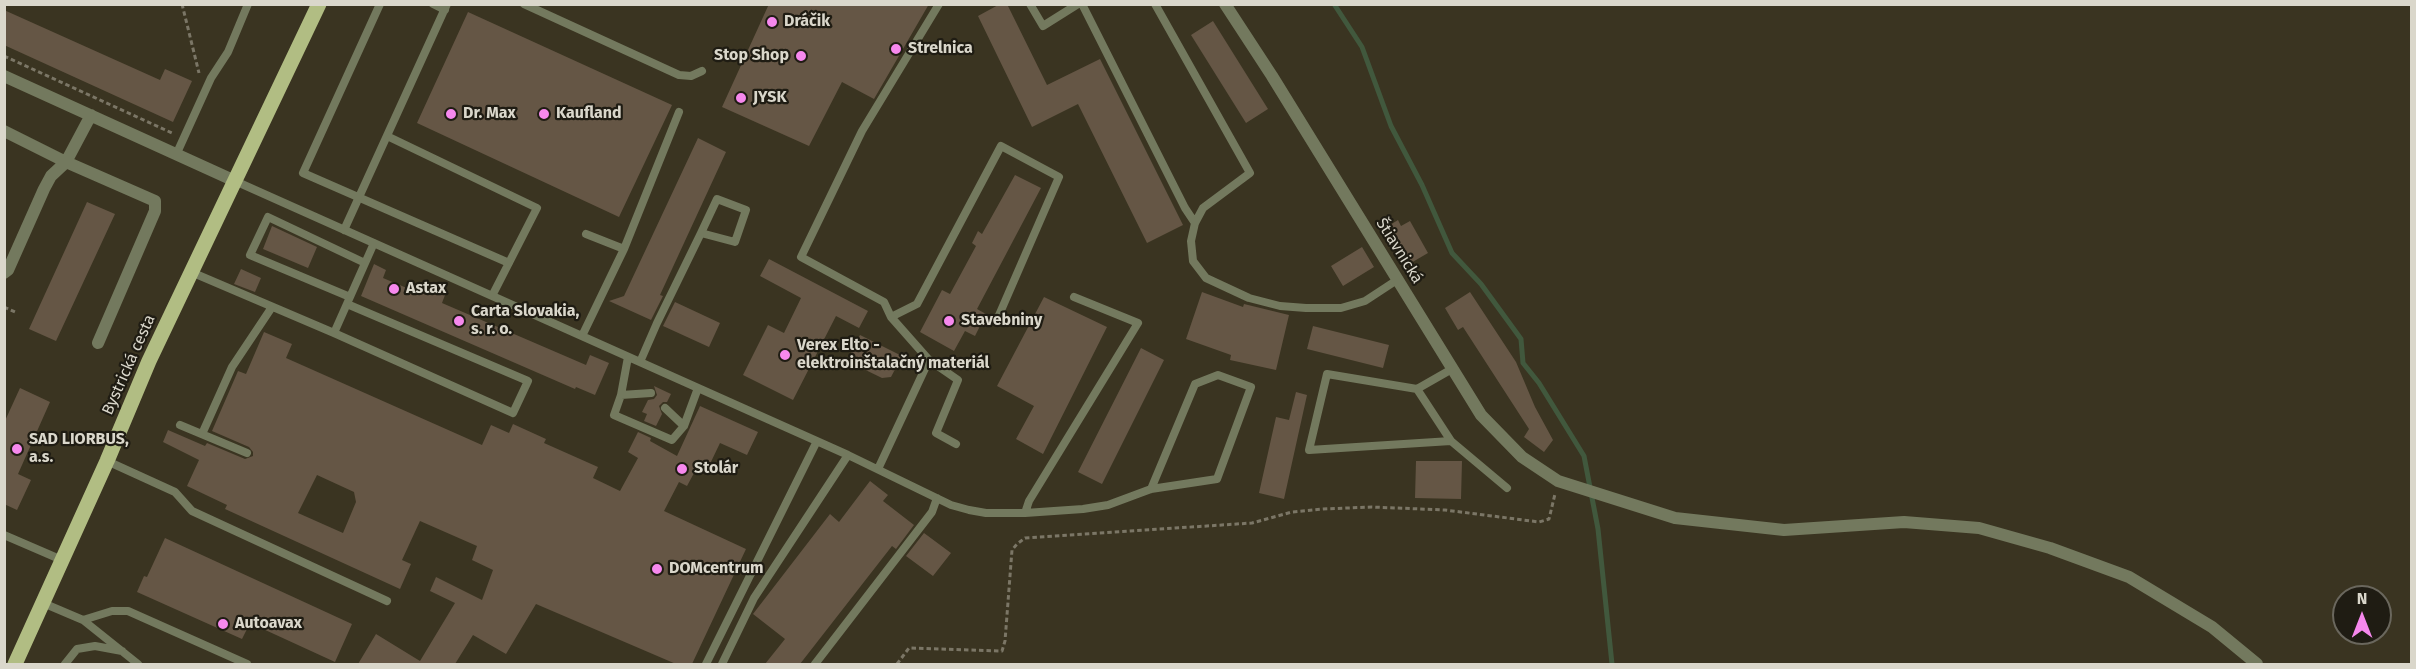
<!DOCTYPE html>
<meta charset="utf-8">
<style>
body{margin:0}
#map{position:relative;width:2416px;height:669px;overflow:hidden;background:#3a3421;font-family:"Fira Sans",sans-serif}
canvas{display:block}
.frame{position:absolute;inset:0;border:6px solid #dad7cb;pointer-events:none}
.north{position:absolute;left:2332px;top:585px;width:60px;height:60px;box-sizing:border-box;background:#1f1c13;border:2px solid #6a675d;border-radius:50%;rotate:0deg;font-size:16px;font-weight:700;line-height:24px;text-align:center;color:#dad7cb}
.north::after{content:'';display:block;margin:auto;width:21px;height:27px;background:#f688ed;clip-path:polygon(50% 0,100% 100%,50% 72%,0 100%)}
</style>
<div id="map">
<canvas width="2416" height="669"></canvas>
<div class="frame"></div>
<div class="north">N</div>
</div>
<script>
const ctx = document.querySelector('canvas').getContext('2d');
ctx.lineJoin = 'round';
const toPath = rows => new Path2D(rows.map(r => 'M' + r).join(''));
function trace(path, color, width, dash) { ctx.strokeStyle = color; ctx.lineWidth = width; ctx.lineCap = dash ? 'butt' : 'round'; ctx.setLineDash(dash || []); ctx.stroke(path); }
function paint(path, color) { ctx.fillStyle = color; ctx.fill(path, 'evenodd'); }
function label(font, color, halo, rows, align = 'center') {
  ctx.font = font + ' "Fira Sans",sans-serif'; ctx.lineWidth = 4.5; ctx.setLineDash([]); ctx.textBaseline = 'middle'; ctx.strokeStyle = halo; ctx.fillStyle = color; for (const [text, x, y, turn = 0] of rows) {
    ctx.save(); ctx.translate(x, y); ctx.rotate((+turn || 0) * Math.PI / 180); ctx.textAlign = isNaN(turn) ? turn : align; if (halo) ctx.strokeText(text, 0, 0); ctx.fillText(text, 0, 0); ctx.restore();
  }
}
const stream = toPath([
 [1334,4,1362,47,1391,126,1422,185,1452,253,1481,284,1521,339,1523,363,1539,383,1584,456,1598,529,1612,664]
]);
const building = toPath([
 [769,4,929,4,874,99,842,82,809,146,722,107],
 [1000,4,1007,4,1047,85,1100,59,1183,225,1147,243,1078,104,1032,127,978,16],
 [4,10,160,80,165,69,192,81,173,122,4,45],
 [468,12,672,105,619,217,417,123],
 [1213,21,1268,109,1246,123,1191,35],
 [698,138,726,152,660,295,663,296,651,320,609,301,624,296],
 [1015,175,1041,188,977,309,986,314,975,336,965,331,954,351,920,332,942,290,950,294,976,246,972,243,978,231,982,234],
 [87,202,115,214,56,341,29,329],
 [1398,220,1401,226,1410,221,1428,253,1404,267,1382,230],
 [272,226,317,247,308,268,263,249],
 [1362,247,1374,267,1343,286,1331,266],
 [769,259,868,311,859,328,836,316,793,400,743,375,768,325,784,333,801,298,760,276],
 [374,264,386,270,383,278,421,294,424,285,445,295,442,303,586,365,590,355,609,363,595,395,576,387,575,389,361,296],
 [241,269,261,278,255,292,234,284],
 [1202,292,1243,307,1244,304,1289,315,1276,370,1230,360,1231,355,1186,339],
 [1470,292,1516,362,1535,407,1553,440,1544,452,1524,437,1529,429,1463,327,1458,330,1445,308],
 [1044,297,1107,327,1043,454,1016,439,1034,406,997,386],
 [675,302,720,323,709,347,663,326],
 [1313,326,1389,345,1383,368,1307,349],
 [264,332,292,344,286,358,482,445,491,425,509,433,513,424,546,439,544,443,598,467,593,478,620,491,638,458,628,452,638,432,651,438,650,441,677,456,700,406,758,432,747,455,720,443,709,466,700,462,687,486,679,482,664,511,746,549,692,664,676,664,536,604,506,654,473,635,455,664,358,664,376,634,420,661,455,603,430,591,436,577,482,600,493,570,472,560,477,546,420,521,402,560,411,564,400,589,225,509,227,505,187,486,199,460,163,442,168,430,205,446,207,443,245,459,253,456,253,452,249,447,212,431,238,371,246,374],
 [317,475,354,492,356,502,343,533,298,513],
 [860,335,902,356,891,377,882,378,847,361],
 [1141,348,1164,360,1102,484,1078,472],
 [654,386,671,394,667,402,663,402,659,406,662,414,656,426,644,421,647,414,642,412,648,400,654,399,657,395],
 [20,388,50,402,18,474,31,480,17,510,4,504,4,423],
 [1296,392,1307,395,1284,499,1259,493,1276,417,1289,420],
 [1416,461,1462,461,1461,499,1415,498],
 [870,481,888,495,883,501,914,525,896,549,892,546,800,664,765,664,785,639,753,614,830,514,839,522],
 [924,533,951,553,933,576,906,556],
 [165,538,352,624,335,662,250,623,242,639,137,592,144,576,147,577]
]);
const path = toPath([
 [182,4,199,73],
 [4,56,172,133],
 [4,307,15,312],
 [897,664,909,648,1002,651,1005,641,1012,550,1017,544,1025,538,1252,523,1292,512,1323,509,1372,507,1445,510,1539,522,1549,519,1555,494]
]);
const service = toPath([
 [380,4,303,173,509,263],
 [433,4,445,10],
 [524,4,679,75,691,76,702,71],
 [1030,4,1043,26,1078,4],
 [1082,4,1185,208,1195,223],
 [1155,4,1250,173,1203,208,1195,223,1191,241,1193,261,1206,278,1249,298,1280,306,1306,308,1341,308,1365,301,1397,280],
 [387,136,537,208,492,296],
 [176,155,211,78,228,52,248,4],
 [235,181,848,455,951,505,969,510,986,513,1025,513,1083,509,1108,505,1151,489,1217,479,1251,387,1218,375,1195,384,1151,489],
 [344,230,447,4],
 [586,234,624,249],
 [191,272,334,333,513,413,528,381,347,304],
 [350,297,250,255,268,217,365,263],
 [891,317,917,304,1001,146,1059,177,996,322],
 [334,333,374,243],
 [582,336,624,249,679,112],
 [628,357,621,395,651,393],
 [929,360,958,380,936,433,956,444],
 [640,362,657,323,701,233,717,199,746,210,735,242,701,233],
 [1417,389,1451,441,1309,450,1327,374,1417,389,1452,369],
 [621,395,614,415,672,440,684,426],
 [665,408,684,426,698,388],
 [180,425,247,453],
 [202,434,232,367,272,307],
 [1451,441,1507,488],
 [107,461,175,492,192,511,387,601],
 [878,469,929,360,891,317,884,302,801,257,862,131,939,4],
 [1025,513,1029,501,1138,323,1074,297],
 [4,535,62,560],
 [43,603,83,620,138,664],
 [83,620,112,611,128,611,247,664],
 [65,664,77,649,95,646,122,651],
 [706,664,817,441],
 [722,664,754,598,848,455],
 [815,664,932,512,937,498]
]);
const minor = toPath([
 [4,76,235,181],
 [4,131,66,162,155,201,155,211,98,343],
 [4,273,8,270,44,189,51,176,66,162,91,115]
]);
const tertiary = toPath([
 [1225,4,1272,76,1481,415,1522,457,1558,481,1675,518,1784,530,1904,522,1979,528,2050,548,2129,577,2212,627,2257,664]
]);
const primary = toPath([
 [15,664,107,461,149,361,319,4]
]);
const markers = [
 [772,22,6,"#f688ed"],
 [896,49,6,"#f688ed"],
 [801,56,6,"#f688ed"],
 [741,98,6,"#f688ed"],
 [451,114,6,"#f688ed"],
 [544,114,6,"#f688ed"],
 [394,289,6,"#f688ed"],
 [459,321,6,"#f688ed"],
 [949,321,6,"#f688ed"],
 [785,355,6,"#f688ed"],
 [17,449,6,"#f688ed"],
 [682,469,6,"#f688ed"],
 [657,569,6,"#f688ed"],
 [223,624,6,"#f688ed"]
];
const poiNames = [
 ["Dráčik",784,22],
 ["Strelnica",908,49],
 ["Stop Shop",789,56,"right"],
 ["JYSK",753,98],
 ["Dr. Max",463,114],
 ["Kaufland",556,114],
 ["Astax",406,289],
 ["Carta Slovakia,",471,312],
 ["s. r. o.",471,330],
 ["Stavebniny",961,321],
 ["Verex Elto -",797,346],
 ["elektroinštalačný materiál",797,364],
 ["SAD LIORBUS,",29,440],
 ["a.s.",29,458],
 ["Stolár",694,469],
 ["DOMcentrum",669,569],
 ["Autoavax",235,624]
];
const streetNames = [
 ["Štiavnická",1399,251,58],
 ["Bystrická cesta",129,365,-66]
];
trace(stream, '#41583d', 5);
paint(building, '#655645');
trace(path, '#7b7666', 3, [4.5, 3]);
trace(service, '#73795e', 8);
trace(minor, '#73795e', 12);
trace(tertiary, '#73795e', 12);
trace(primary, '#b1bd83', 15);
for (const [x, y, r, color] of markers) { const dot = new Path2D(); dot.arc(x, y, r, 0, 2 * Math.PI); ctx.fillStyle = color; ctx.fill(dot); trace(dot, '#1f1c13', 2); }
label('bold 16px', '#dad7cb', '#1f1c13', poiNames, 'left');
label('16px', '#dad7cb', '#1f1c13', streetNames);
</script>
